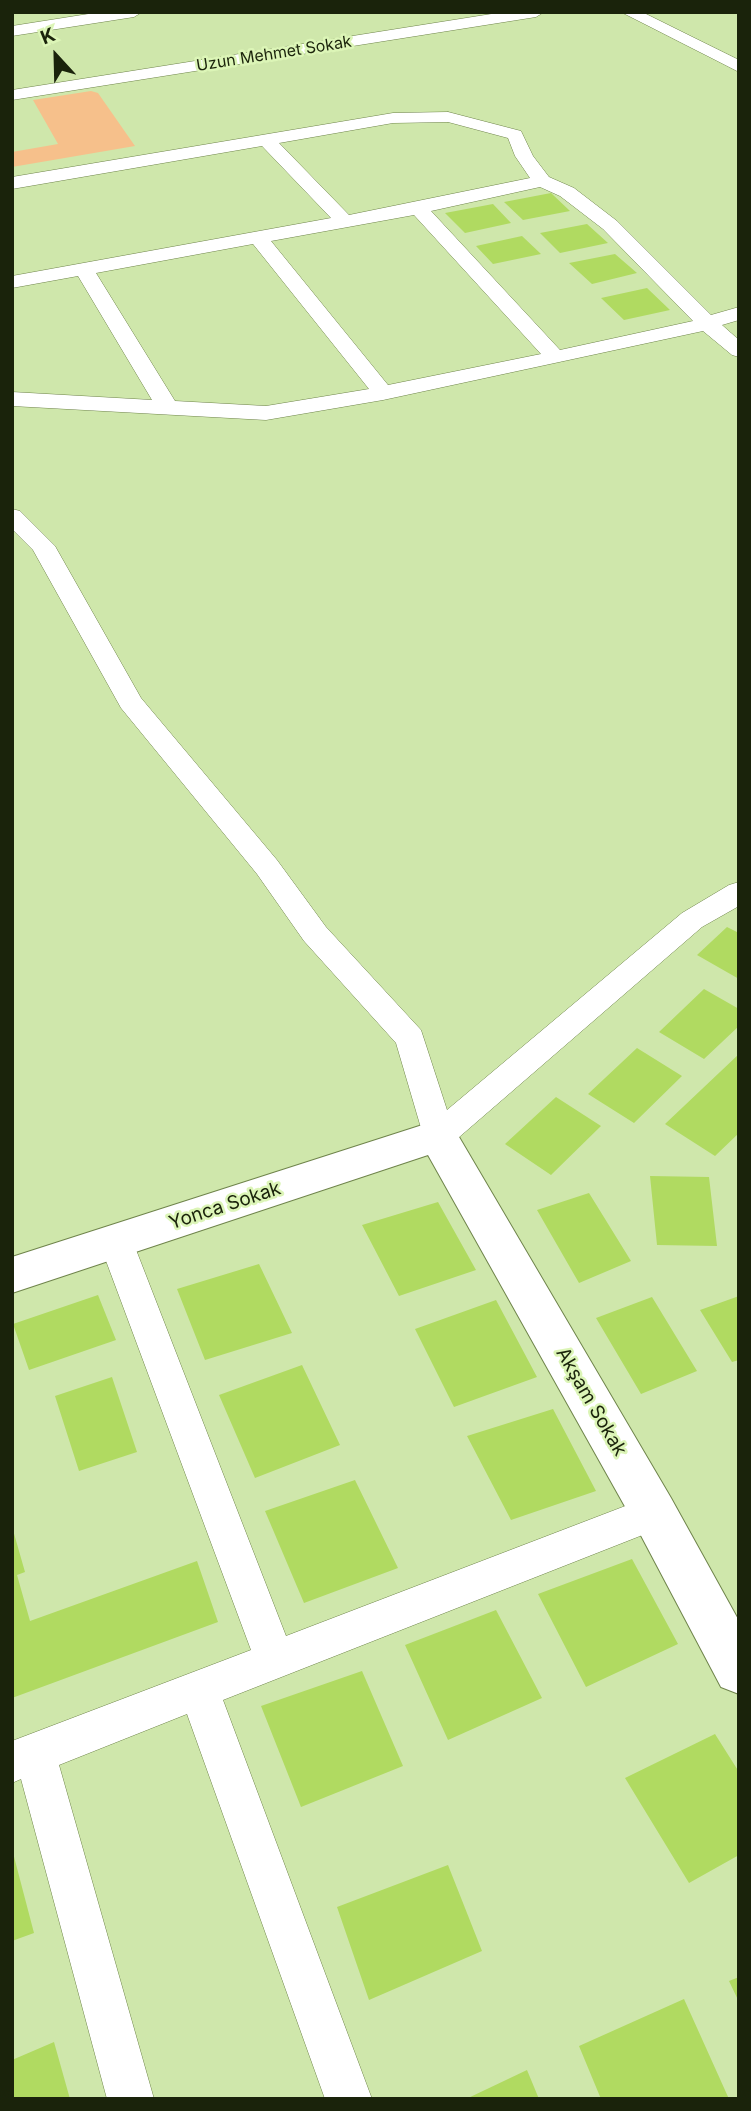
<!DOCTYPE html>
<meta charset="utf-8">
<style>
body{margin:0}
#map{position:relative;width:751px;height:2111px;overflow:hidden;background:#cfe7ab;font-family:Inter,sans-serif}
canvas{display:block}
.frame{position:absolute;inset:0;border:14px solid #1a230b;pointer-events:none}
.north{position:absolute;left:21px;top:21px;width:70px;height:70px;-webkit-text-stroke:5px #dcf5b7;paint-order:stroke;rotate:338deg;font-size:19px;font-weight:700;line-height:28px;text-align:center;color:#1a230b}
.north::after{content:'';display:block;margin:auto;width:24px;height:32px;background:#1a230b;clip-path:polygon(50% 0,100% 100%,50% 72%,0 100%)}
</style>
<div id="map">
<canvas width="751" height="2111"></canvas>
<div class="frame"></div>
<div class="north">K</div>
</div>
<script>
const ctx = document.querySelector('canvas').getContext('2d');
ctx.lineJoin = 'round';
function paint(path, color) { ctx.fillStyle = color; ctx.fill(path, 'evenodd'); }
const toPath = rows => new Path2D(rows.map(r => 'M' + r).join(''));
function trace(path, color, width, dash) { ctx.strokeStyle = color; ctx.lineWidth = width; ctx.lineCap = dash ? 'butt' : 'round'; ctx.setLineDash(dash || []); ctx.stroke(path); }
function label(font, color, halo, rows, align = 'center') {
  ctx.font = font + ' Inter,sans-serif'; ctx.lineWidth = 5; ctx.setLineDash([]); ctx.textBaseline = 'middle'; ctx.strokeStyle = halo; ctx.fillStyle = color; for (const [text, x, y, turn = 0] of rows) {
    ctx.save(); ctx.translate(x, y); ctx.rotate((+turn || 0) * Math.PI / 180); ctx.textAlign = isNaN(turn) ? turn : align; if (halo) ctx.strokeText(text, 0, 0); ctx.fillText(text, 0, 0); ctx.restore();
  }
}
const green = toPath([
 [91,91,98,93,135,146,12,167,12,152,58,144,33,100]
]);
const building = toPath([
 [551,193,570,211,523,220,504,202],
 [493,204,511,223,465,233,445,213],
 [587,224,608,243,560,253,540,233],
 [522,236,541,254,493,264,476,246],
 [615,254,637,273,592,284,569,263],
 [647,288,670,310,624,320,601,298],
 [727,927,739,933,739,979,697,955],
 [704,989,739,1009,739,1026,704,1059,659,1032],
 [637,1048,682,1076,634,1123,588,1094],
 [739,1054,739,1133,715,1156,665,1124],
 [556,1097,601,1126,551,1175,505,1144],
 [650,1176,709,1177,717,1246,657,1245],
 [589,1193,631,1261,579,1283,537,1210],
 [438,1202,476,1270,399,1296,362,1225],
 [259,1264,292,1333,205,1360,177,1289],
 [98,1295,116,1340,29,1370,13,1324],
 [739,1296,739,1360,732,1362,700,1310],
 [652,1297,697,1371,641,1394,596,1318],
 [496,1300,537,1377,454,1407,415,1329],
 [302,1365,340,1445,255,1478,219,1395],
 [112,1377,137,1452,79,1471,55,1396],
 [553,1409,596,1491,511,1520,467,1436],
 [355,1480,398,1568,304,1603,265,1511],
 [13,1530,25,1572,17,1575,30,1621,197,1561,218,1622,12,1698],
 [632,1559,678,1644,586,1687,538,1594],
 [496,1610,542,1698,448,1740,405,1645],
 [362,1671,403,1766,301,1807,261,1706],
 [715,1734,739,1772,739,1855,689,1883,625,1778],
 [12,1849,34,1933,12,1941],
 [448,1865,482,1951,369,2000,337,1907],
 [739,1977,739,2002,729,1981],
 [684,1999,729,2099,601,2099,579,2046],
 [54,2042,70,2099,12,2099,12,2060],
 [527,2070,539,2099,466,2099]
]);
const street = toPath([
 [101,12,142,12,134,17,12,36,12,26,101,12],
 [504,12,544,12,536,17,12,100,12,90,504,12],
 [621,12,642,12,739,60,739,72,621,12],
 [448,112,521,131,533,156,549,177,574,188,617,221,711,315,739,307,739,320,722,325,739,340,739,357,732,355,703,331,383,400,266,420,12,406,12,392,152,400,78,276,12,288,12,276,331,218,262,146,12,189,12,177,393,113,448,112],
 [448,122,508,138,515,156,530,178,349,215,279,143,393,123,448,122],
 [540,187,560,196,603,229,693,321,560,350,431,211,540,187],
 [414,215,541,354,388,385,271,241,414,215],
 [253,244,369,389,266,406,175,401,96,273,253,244],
 [12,509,20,511,55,546,141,698,277,860,326,927,421,1030,447,1110,682,913,729,885,739,882,739,906,702,927,450,1145,438,1149,426,1145,396,1043,304,941,257,874,121,708,33,550,12,529,12,509],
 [116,1228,128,1232,133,1242,286,1636,654,1495,668,1501,673,1513,668,1525,223,1700,372,2099,325,2099,187,1714,59,1765,154,2099,107,2099,21,1779,12,1783,12,1741,251,1650,99,1242,104,1232,116,1228]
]);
const secondary = toPath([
 [438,1120,452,1125,671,1498,739,1621,739,1694,721,1687,637,1528,428,1155,12,1293,12,1257,438,1120]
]);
const farStreetnames = [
 ["Uzun Mehmet Sokak",274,54,-9]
];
const streetNames = [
 ["Yonca Sokak",225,1206,-18],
 ["Akşam Sokak",591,1402,60]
];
paint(green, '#f6c08b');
paint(building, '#b0da61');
trace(street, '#6f844b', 1);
trace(secondary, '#6f844b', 2);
paint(street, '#fff');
paint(secondary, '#fff');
label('16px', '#1a230b', '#dcf5b7', farStreetnames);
label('19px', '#1a230b', '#dcf5b7', streetNames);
</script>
